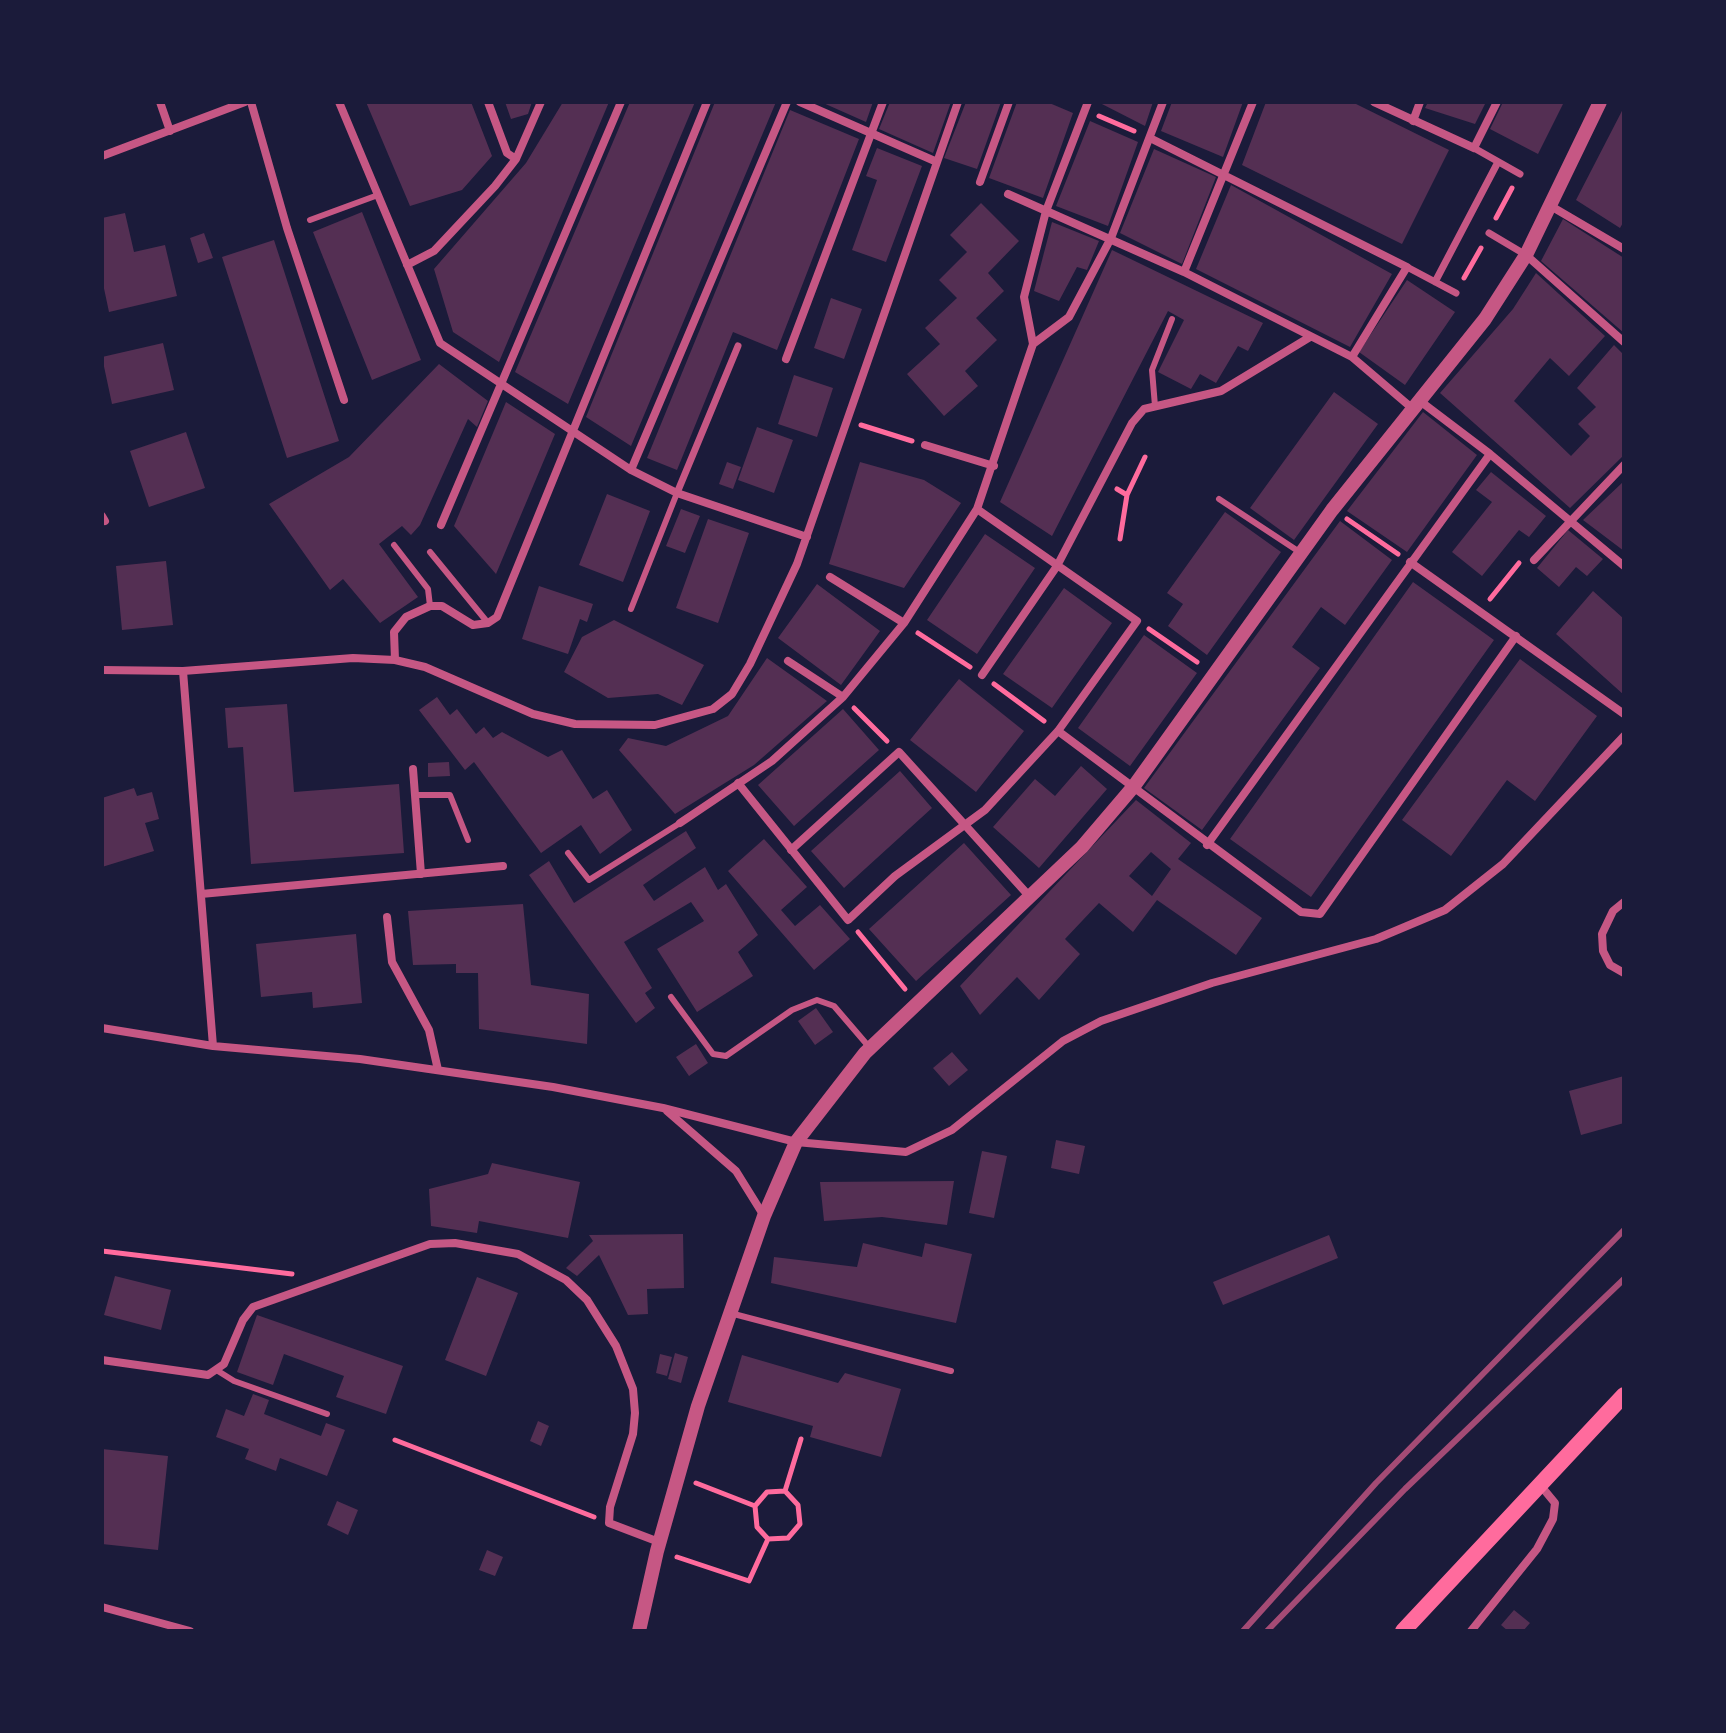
<!DOCTYPE html>
<style>
body{margin:0}
#map{position:relative;width:1726px;height:1733px;overflow:hidden;background:#1b1b3a;font-family:"Archivo Narrow",sans-serif}
canvas{display:block}
.frame{position:absolute;inset:0;border:104px solid #1b1b3a;pointer-events:none}
</style>
<div id="map">
<canvas width="1726" height="1733"></canvas>
<div class="frame"></div>
</div>
<script>
const ctx = document.querySelector('canvas').getContext('2d');
ctx.lineJoin = 'round';
function paint(path, color) { ctx.fillStyle = color; ctx.fill(path, 'evenodd'); }
const toPath = rows => new Path2D(rows.map(r => 'M' + r).join(''));
function trace(path, color, width, dash) { ctx.strokeStyle = color; ctx.lineWidth = width; ctx.lineCap = dash ? 'butt' : 'round'; ctx.setLineDash(dash || []); ctx.stroke(path); }
const building = toPath([
 [366,102,471,102,492,156,462,190,410,206],
 [505,102,532,102,528,114,511,119],
 [563,102,609,102,499,362,453,332,434,269,526,163],
 [630,102,695,102,568,404,515,372],
 [715,102,776,102,631,446,586,417],
 [821,102,873,102,866,122],
 [890,102,951,102,933,153,879,129],
 [966,102,1001,102,977,169,944,158],
 [1017,102,1047,102,1073,113,1043,198,989,178],
 [1098,102,1153,102,1145,126],
 [1172,102,1243,102,1223,157,1161,131],
 [1266,102,1352,102,1449,150,1402,244,1242,165],
 [1428,102,1486,102,1475,124,1425,108],
 [1503,102,1564,102,1538,154,1490,129],
 [1624,107,1624,221,1620,228,1576,200],
 [790,110,859,139,777,350,733,332,677,470,647,458],
 [1090,121,1138,142,1108,226,1056,206],
 [877,148,922,166,886,262,852,250,877,180,866,176],
 [1154,149,1216,177,1182,264,1120,233],
 [1231,185,1392,274,1350,347,1196,269],
 [981,203,1019,241,988,273,1004,291,976,318,997,340,965,371,978,386,944,416,907,374,940,344,925,328,957,298,939,280,967,252,950,235],
 [362,212,421,360,372,380,313,232],
 [125,213,134,252,165,245,177,296,109,312,102,279,102,218],
 [1563,219,1624,258,1624,333,1541,261],
 [1052,222,1099,241,1087,270,1077,267,1059,301,1034,291],
 [204,233,213,258,198,263,190,238],
 [274,240,339,441,287,458,222,257],
 [1112,250,1263,323,1248,351,1238,346,1216,383,1200,374,1191,389,1158,372,1184,320,1168,311,1052,536,1000,502],
 [1536,273,1605,336,1569,376,1550,358,1514,401,1571,456,1590,436,1578,424,1596,407,1577,388,1614,345,1624,355,1624,455,1570,508,1440,393,1513,309],
 [1407,280,1455,312,1405,385,1359,352],
 [831,298,862,309,844,359,814,348],
 [163,343,174,390,112,404,102,357],
 [439,364,488,401,477,427,468,419,420,525,411,535,402,526,379,544,418,597,380,623,343,579,330,590,269,504,349,457],
 [794,375,833,388,817,437,778,424],
 [1334,392,1378,424,1294,540,1250,508],
 [506,402,555,434,496,574,454,526],
 [1423,412,1477,455,1407,552,1347,511],
 [757,427,793,440,774,493,738,480],
 [186,432,205,488,149,507,130,451],
 [727,462,741,467,733,489,719,484],
 [860,462,924,480,961,503,904,588,829,564],
 [1491,472,1546,516,1529,537,1519,530,1482,576,1452,552,1492,502,1476,490],
 [1624,481,1624,551,1583,520],
 [607,494,650,511,623,582,579,565],
 [681,509,700,516,685,553,666,546],
 [1225,512,1281,552,1207,655,1168,626,1183,604,1167,593],
 [708,519,749,533,718,623,676,608],
 [1340,521,1392,560,1345,625,1321,607,1292,647,1320,668,1202,830,1144,788],
 [1568,530,1603,559,1587,576,1576,567,1559,587,1537,568],
 [985,534,1035,568,977,654,927,620],
 [166,561,173,625,122,630,116,566],
 [1413,582,1494,640,1311,897,1230,839],
 [817,584,880,631,841,685,778,638],
 [539,586,593,604,587,622,580,619,568,654,522,639],
 [1064,588,1112,623,1052,708,1003,674],
 [1593,591,1624,619,1624,695,1556,634],
 [614,620,704,665,682,705,658,694,608,698,564,672,582,637],
 [1144,635,1197,673,1130,766,1078,728],
 [767,658,827,701,754,765,675,814,619,750,628,738,666,746,728,716],
 [1520,659,1597,716,1535,801,1507,780,1451,856,1402,820],
 [959,679,1024,731,976,792,910,740],
 [437,697,450,715,457,709,476,734,484,727,493,738,502,732,548,757,562,750,593,799,607,790,632,830,600,854,581,825,541,853,474,762,465,770,419,710],
 [287,704,294,792,399,784,404,853,251,864,243,747,228,748,225,708],
 [843,709,879,750,794,826,758,785],
 [449,762,450,776,428,777,428,763],
 [1081,766,1107,789,1039,868,993,827,1035,779,1055,796],
 [900,771,932,808,844,888,811,851],
 [134,788,137,796,152,792,159,819,145,823,154,851,102,867,102,798],
 [1136,800,1191,843,1178,859,1262,918,1236,955,1157,900,1133,932,1099,903,1065,939,1080,954,1039,1000,1017,977,980,1015,960,986],
 [1151,852,1171,869,1152,896,1129,876],
 [686,831,696,848,643,885,654,901,705,867,718,890,726,884,758,935,738,952,753,976,697,1012,657,949,704,921,691,902,624,942,652,988,645,993,655,1008,636,1023,529,875,549,861,574,903],
 [764,839,807,887,781,910,795,926,820,905,850,939,814,970,728,871],
 [964,843,1011,895,916,981,869,929],
 [523,904,531,985,589,994,587,1044,479,1029,478,973,456,973,456,964,413,965,408,911],
 [356,934,362,1003,313,1008,312,992,261,997,256,944],
 [816,1008,833,1032,815,1045,798,1021],
 [696,1044,708,1063,689,1076,676,1057],
 [952,1052,968,1070,949,1086,933,1068],
 [1624,1076,1624,1123,1581,1135,1569,1091],
 [1056,1140,1085,1146,1079,1174,1051,1168],
 [982,1151,1007,1156,994,1218,969,1213],
 [492,1163,580,1182,568,1238,479,1221,477,1233,431,1226,429,1189,488,1174],
 [954,1181,947,1225,882,1217,824,1221,820,1182],
 [683,1234,684,1288,647,1289,648,1314,628,1315,599,1255,577,1276,566,1268,593,1241,589,1235],
 [1329,1235,1338,1258,1223,1305,1213,1282],
 [863,1243,922,1257,925,1243,972,1254,956,1323,771,1283,774,1257,857,1267],
 [115,1276,171,1290,161,1330,104,1315],
 [477,1277,518,1293,486,1376,445,1360],
 [257,1315,403,1366,386,1414,336,1397,344,1376,284,1354,273,1385,237,1372],
 [675,1353,688,1357,681,1383,668,1379],
 [660,1354,672,1357,667,1376,656,1373],
 [742,1355,838,1383,845,1373,901,1389,881,1457,810,1437,813,1426,728,1402],
 [253,1394,269,1400,264,1414,321,1436,326,1423,345,1430,327,1476,280,1458,276,1471,245,1459,249,1449,216,1437,226,1409,244,1416],
 [538,1421,549,1426,541,1446,530,1441],
 [102,1449,168,1456,158,1550,102,1544],
 [337,1501,358,1510,348,1535,327,1525],
 [487,1550,503,1557,495,1576,479,1570],
 [1514,1610,1530,1623,1523,1631,1508,1631,1501,1625]
]);
const path = toPath([
 [1099,116,1134,131],
 [1496,218,1512,188],
 [1464,278,1481,248],
 [861,425,912,441],
 [1117,489,1127,495,1120,539],
 [1127,495,1145,457],
 [1347,519,1398,554],
 [1490,599,1519,563],
 [1149,629,1197,662],
 [918,633,970,667],
 [994,684,1044,721],
 [854,708,887,741],
 [858,932,905,989],
 [102,1251,292,1274],
 [395,1440,594,1517],
 [696,1483,755,1506],
 [768,1539,757,1527,755,1506,767,1492,785,1491],
 [677,1557,749,1581,768,1539,788,1538,800,1524,798,1505,785,1491,801,1439]
]);
const service = toPath([
 [310,220,378,195],
 [1155,406,1152,370,1172,319],
 [1219,499,1301,553],
 [394,545,428,589,430,606],
 [430,552,488,623],
 [631,609,677,493],
 [415,795,450,795,468,840],
 [568,853,589,880,680,823],
 [671,997,713,1054,726,1056,792,1010,817,1000,834,1006,870,1048],
 [730,1313,951,1371],
 [218,1371,234,1381,327,1414]
]);
const pedestrian = toPath([
 [1474,148,1520,174],
 [1489,233,1526,255],
 [1407,267,1456,293],
 [1435,282,1498,162],
 [677,493,738,346]
]);
const minor = toPath([
 [160,102,170,131],
 [251,102,287,228,344,400],
 [339,102,440,343,631,470,677,493,807,537],
 [488,102,507,153,516,159],
 [800,102,937,162],
 [1374,102,1474,148,1497,102],
 [1413,121,1420,102],
 [1150,138,1407,267,1352,357],
 [102,156,245,102],
 [980,182,1009,102],
 [1008,194,1184,272,1352,357,1413,409],
 [1549,205,1624,249],
 [1526,255,1624,342],
 [407,265,434,251,495,186,516,159,541,102],
 [1184,272,1253,102],
 [1033,344,1024,297,1046,211,1088,102],
 [786,359,883,102],
 [1420,401,1490,454,1624,566],
 [925,445,994,466],
 [631,470,787,102],
 [102,516,105,521],
 [441,525,621,102],
 [1534,560,1624,465],
 [1410,562,1624,714],
 [830,577,904,623],
 [395,660,394,632,406,617,430,606,442,606,473,625,488,623,497,617,707,102],
 [788,661,843,697],
 [102,670,183,671,353,658,395,660,425,667,533,714,575,724,655,725,713,709,732,694,750,664,797,564,958,102],
 [183,671,213,1046],
 [982,675,1057,566,1132,423,1144,409,1221,391,1310,337],
 [1058,731,1301,912,1320,914,1516,636],
 [413,769,421,874],
 [738,783,848,920,895,876,985,810,1058,731,1137,621,977,509],
 [680,823,772,761,843,697,904,623,977,509,1033,344,1069,317,1111,238,1163,102],
 [1207,845,1490,454],
 [791,850,899,752,1030,897],
 [201,894,503,866],
 [1624,902,1613,911,1602,934,1603,951,1610,965,1624,973],
 [387,917,392,962,429,1030,438,1070],
 [102,1028,213,1046,360,1059,553,1087,663,1108,796,1142,906,1152,952,1130,1063,1041,1101,1021,1212,983,1376,939,1445,910,1503,864,1624,736],
 [667,1111,736,1171,764,1216],
 [102,1360,208,1375,224,1364,243,1320,253,1307,430,1244,455,1243,518,1254,566,1280,587,1300,616,1346,633,1389,635,1413,633,1434,610,1507,609,1523,659,1542],
 [102,1607,190,1631],
 [1471,1631,1537,1549,1553,1519,1555,1503,1541,1486]
]);
const tertiary = toPath([
 [639,1631,657,1551,698,1406,764,1216,796,1142,865,1053,1082,847,1134,786,1332,510,1485,319,1526,255,1600,102]
]);
const secondary = toPath([
 [1403,1631,1624,1395]
]);
const rail = toPath([
 [1243,1631,1376,1483,1624,1230],
 [1267,1631,1405,1489,1624,1279]
]);
paint(building, '#542f53');
trace(path, '#ff6b9d', 5);
trace(service, '#c65784', 6);
trace(pedestrian, '#c65784', 7);
trace(minor, '#c65784', 8);
trace(tertiary, '#c65784', 14);
trace(secondary, '#ff6b9d', 16);
trace(rail, '#a44b75', 6);
</script>
